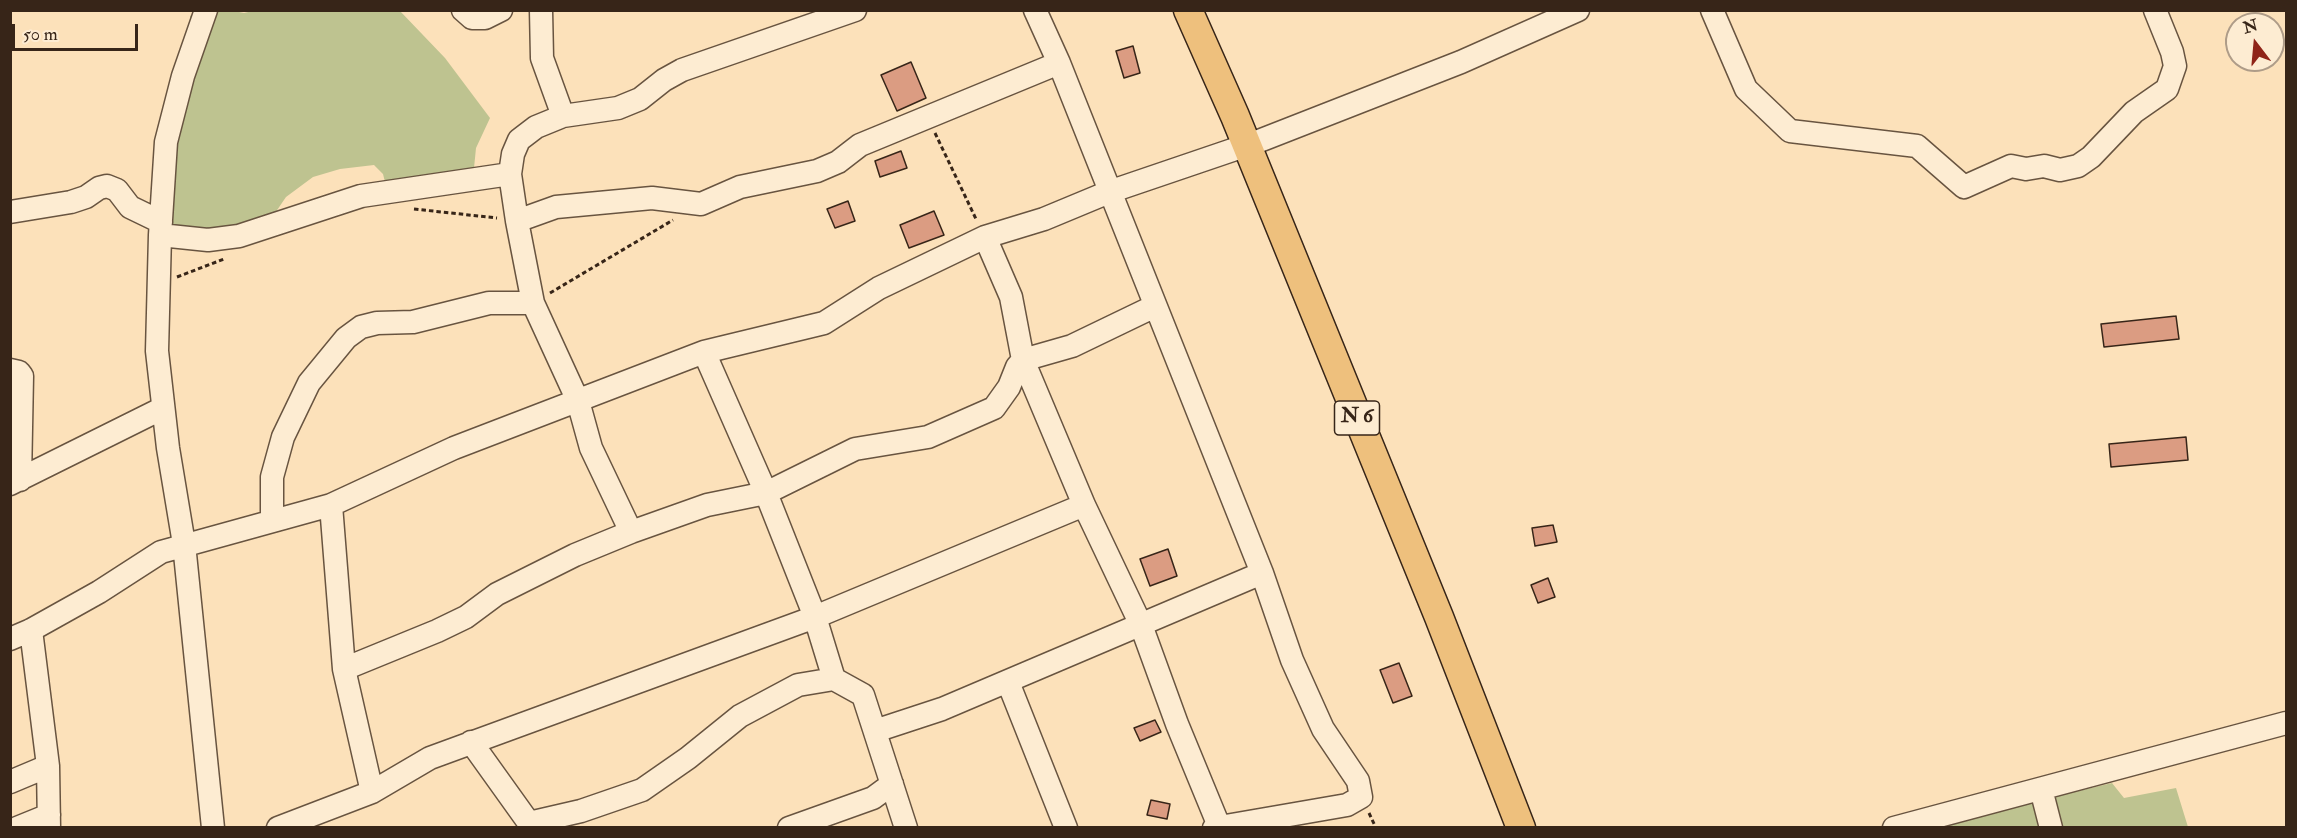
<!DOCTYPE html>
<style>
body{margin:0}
#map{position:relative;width:2297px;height:838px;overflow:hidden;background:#fce1ba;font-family:"IM FELL Double Pica",serif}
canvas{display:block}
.frame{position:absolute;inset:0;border:12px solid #372518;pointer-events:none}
.north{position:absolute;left:2225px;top:12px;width:60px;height:60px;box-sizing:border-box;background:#fdecd2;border:2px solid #ae9c88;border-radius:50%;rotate:344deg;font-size:16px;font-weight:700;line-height:24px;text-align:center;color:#372518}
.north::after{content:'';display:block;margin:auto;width:21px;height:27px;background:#8f2418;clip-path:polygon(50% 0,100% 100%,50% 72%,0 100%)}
.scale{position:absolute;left:12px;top:24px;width:126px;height:27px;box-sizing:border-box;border:3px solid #372518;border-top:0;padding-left:8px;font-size:18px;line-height:21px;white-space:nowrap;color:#372518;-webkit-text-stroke:4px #fdecd2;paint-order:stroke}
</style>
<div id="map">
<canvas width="2297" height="838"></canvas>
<div class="frame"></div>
<div class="north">N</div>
<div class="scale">50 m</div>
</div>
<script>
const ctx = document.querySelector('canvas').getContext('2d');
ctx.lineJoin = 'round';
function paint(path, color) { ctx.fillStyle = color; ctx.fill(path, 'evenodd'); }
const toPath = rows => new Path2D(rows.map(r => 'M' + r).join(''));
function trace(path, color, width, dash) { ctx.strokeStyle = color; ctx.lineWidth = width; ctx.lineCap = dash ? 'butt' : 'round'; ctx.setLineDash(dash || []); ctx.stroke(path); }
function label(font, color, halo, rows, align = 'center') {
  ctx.font = font + ' "IM FELL Double Pica",serif'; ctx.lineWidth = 4.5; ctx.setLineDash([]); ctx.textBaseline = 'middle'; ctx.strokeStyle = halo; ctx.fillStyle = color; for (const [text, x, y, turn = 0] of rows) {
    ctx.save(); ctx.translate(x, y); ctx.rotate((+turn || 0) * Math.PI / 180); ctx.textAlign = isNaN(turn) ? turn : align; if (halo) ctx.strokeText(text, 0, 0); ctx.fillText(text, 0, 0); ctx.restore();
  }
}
const green = toPath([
 [257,10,400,11,445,58,490,118,476,148,473,178,386,186,383,174,374,165,340,169,313,177,286,197,271,219,244,229,171,231,172,98,194,55,190,16,198,11,234,11,244,13],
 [2112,783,2124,798,2176,788,2188,827,1923,828]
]);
const building = toPath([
 [1133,46,1140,73,1124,78,1116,51,1133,46],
 [911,62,926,98,897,111,881,75,911,62],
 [901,151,907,168,880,177,875,161,901,151],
 [848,201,855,221,835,228,827,209,848,201],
 [934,211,944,235,909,248,900,225,934,211],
 [2176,316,2179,339,2104,347,2101,324,2176,316],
 [2186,437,2188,460,2111,467,2109,444,2186,437],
 [1553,525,1557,542,1535,546,1532,528,1553,525],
 [1168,549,1177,576,1150,586,1140,559,1168,549],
 [1548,578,1555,597,1538,603,1531,585,1548,578],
 [1399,663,1412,696,1393,703,1380,670,1399,663],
 [1155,720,1161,732,1140,741,1134,728,1155,720],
 [1151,800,1170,804,1167,819,1147,815,1151,800]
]);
const path = toPath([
 [935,133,976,219],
 [414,209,497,218],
 [177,277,224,259],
 [550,293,673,220],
 [1369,813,1376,828]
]);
const minor = toPath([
 [206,10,183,76,166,142,160,235,157,351,168,448,184,544,213,828],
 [463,10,472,18,485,18,501,10],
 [541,10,542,58,563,116,536,127,519,140,513,154,510,174,517,221,533,303,578,401,591,448,631,532],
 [1035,10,1059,63,1262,573,1292,660,1323,729,1358,781,1361,797,1347,805,1214,828],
 [1712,10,1746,89,1790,131,1917,146,1964,187,2011,166,2026,169,2044,166,2060,170,2078,166,2091,157,2134,112,2167,89,2175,66,2172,52,2155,10],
 [563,116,618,108,640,99,664,80,682,70,855,10],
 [10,212,71,202,86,197,99,188,107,186,117,190,130,207,161,222],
 [517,221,556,207,652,198,701,204,740,187,817,171,838,162,860,145,1059,63],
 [160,235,208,240,239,236,361,196,510,174],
 [985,237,1011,297,1023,360,1084,505,1141,625,1177,724,1219,826],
 [704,352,766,493,815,617,834,679,863,695,906,828],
 [10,370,19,372,22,376,20,480],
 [10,484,163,408],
 [331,505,344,669,372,792],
 [272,521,272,477,283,437,309,383,346,338,361,327,377,323,413,322,489,303,533,303],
 [31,630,48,766,49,828],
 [10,639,31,630,99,592,161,552,331,505,454,448,704,352,824,323,879,288,985,237,1044,219,1109,192,1259,141,1461,62,1578,10],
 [344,669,437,631,466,617,497,594,575,555,631,532,707,505,766,493,855,449,928,437,994,408,1009,387,1017,367,1023,360,1072,346,1155,306],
 [1008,682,1066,828],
 [875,731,942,709,1262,573],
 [471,742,529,823,581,811,642,790,688,758,740,716,798,685,834,679],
 [10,782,48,766],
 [2041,789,2051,828],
 [17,828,49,815],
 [278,828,372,792,430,758,815,617,1084,505],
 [789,828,873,798,892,784],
 [1894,828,2286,723]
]);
const major = toPath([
 [1188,10,1235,116,1439,617,1521,828]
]);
const shields = [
 [1357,418,45]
];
const shieldNames = [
 ["N 6",1357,418]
];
paint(green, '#bec390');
paint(building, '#db9c82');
trace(building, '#372518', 1.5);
trace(minor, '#685440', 25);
trace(major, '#372518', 31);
trace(path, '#372518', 3, [4.5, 3]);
trace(minor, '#fdecd2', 22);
trace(major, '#eec07d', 28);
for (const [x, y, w] of shields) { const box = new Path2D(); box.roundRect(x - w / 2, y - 17, w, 34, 4.5); ctx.fillStyle = '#fdecd2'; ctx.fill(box); trace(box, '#372518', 1.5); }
label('bold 20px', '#372518', null, shieldNames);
</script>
